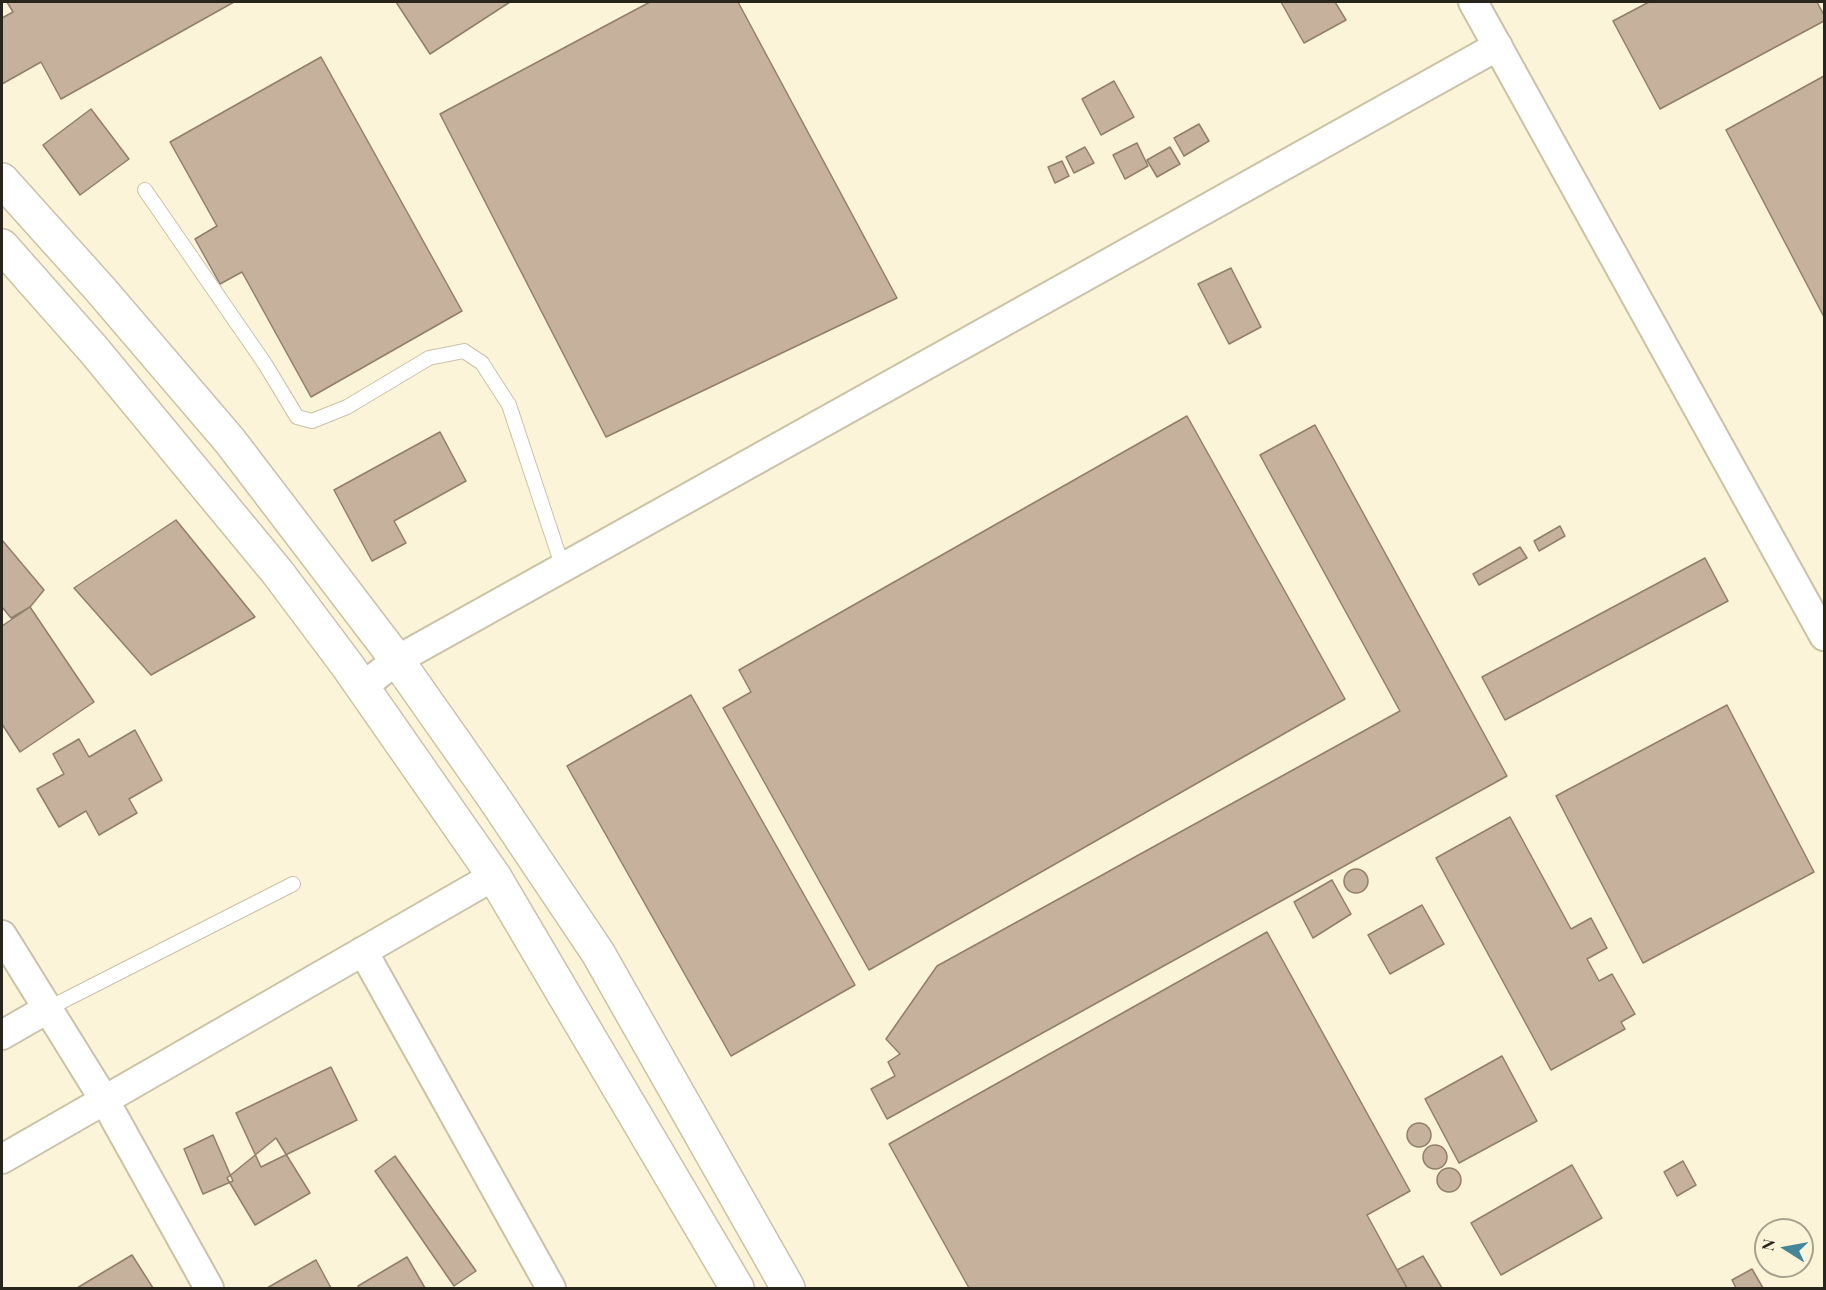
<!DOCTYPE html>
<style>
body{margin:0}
#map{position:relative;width:1826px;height:1290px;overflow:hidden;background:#fbf4d9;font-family:"Playfair Display",serif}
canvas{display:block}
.frame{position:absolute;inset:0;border:3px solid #28261c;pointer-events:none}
.north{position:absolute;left:1754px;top:1218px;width:60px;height:60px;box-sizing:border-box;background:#fbf4d9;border:2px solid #a7a28d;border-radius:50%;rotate:281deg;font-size:16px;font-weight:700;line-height:24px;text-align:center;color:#28261c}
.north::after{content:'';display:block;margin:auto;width:21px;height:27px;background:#458798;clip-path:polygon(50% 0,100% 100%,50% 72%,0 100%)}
</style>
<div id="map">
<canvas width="1826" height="1290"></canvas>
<div class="frame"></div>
<div class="north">N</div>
</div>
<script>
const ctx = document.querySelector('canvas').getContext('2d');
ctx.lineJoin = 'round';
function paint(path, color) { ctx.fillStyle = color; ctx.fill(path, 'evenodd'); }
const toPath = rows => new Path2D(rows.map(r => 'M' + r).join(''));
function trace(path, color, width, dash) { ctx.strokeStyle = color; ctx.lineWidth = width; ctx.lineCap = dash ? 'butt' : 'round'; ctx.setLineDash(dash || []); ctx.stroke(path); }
const building = toPath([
 [7,2,234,2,61,99,41,62,2,84,2,18,13,12,7,2],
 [396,2,510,2,430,54,396,2],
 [650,2,738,2,897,298,606,437,440,114,650,2],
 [1281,2,1335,2,1346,20,1304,43,1281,2],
 [1649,2,1817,2,1824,15,1824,21,1660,109,1613,21,1649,2],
 [321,57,462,311,311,397,242,272,220,284,195,239,217,226,170,142,321,57],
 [1824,76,1824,317,1726,130,1824,76],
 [1114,81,1134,117,1101,135,1082,99,1114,81],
 [91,109,129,159,80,195,43,145,91,109],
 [1199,124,1209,141,1184,156,1174,138,1199,124],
 [1137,143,1148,166,1125,179,1113,155,1137,143],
 [1085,147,1094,163,1074,173,1066,157,1085,147],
 [1170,147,1180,164,1157,177,1147,160,1170,147],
 [1062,161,1069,176,1055,183,1048,167,1062,161],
 [1231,268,1261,327,1229,344,1198,284,1231,268],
 [1187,416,1345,699,869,970,723,708,751,692,739,670,1187,416],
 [1315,425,1507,776,887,1119,871,1089,895,1076,888,1062,900,1054,886,1039,937,966,1400,711,1260,455,1315,425],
 [440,432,466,481,394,521,406,543,372,561,334,490,440,432],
 [176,520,255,617,151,675,74,588,176,520],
 [1560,526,1565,536,1539,551,1534,541,1560,526],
 [2,540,44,590,30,607,11,618,2,607,2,540],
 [1520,547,1527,558,1479,585,1473,574,1520,547],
 [1705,558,1728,601,1505,720,1482,677,1705,558],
 [30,607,94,702,20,752,2,724,2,626,30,607],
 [691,695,855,985,731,1056,567,766,691,695],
 [1727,705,1814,872,1643,963,1556,796,1727,705],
 [135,730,162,780,129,799,137,813,99,835,86,811,59,827,37,789,64,774,53,754,79,739,89,757,135,730],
 [1510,817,1571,929,1591,918,1607,948,1587,959,1599,981,1612,974,1635,1014,1621,1022,1625,1029,1551,1070,1436,858,1510,817],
 '1344 881a12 12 0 1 1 24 0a12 12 0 1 1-24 0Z',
 [1332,880,1351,914,1313,938,1294,902,1332,880],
 [1422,905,1444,944,1390,974,1368,935,1422,905],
 [1267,932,1410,1191,1367,1215,1407,1288,969,1288,889,1144,1267,932],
 [1502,1056,1537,1121,1459,1163,1425,1099,1502,1056],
 [331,1067,357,1120,261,1167,236,1113,331,1067],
 '1407 1135a12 12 0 1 1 24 0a12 12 0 1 1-24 0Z',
 [213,1135,233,1181,203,1194,184,1149,213,1135],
 [276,1138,310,1193,255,1225,227,1178,276,1138],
 '1423 1157a12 12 0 1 1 24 0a12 12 0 1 1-24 0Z',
 [395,1156,476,1271,454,1286,375,1171,395,1156],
 [1683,1161,1696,1185,1677,1196,1664,1172,1683,1161],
 [1572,1165,1602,1218,1501,1275,1471,1223,1572,1165],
 '1437 1180a12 12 0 1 1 24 0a12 12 0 1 1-24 0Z',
 [132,1255,153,1288,77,1288,132,1255],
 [1423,1256,1442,1288,1407,1288,1397,1270,1423,1256],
 [407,1257,425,1288,359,1288,358,1286,407,1257],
 [316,1260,331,1288,267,1288,316,1260],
 [1752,1269,1763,1288,1736,1288,1732,1280,1752,1269]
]);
const service = toPath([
 [145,190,265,364,297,417,312,421,347,407,429,358,464,351,482,363,509,405,563,568],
 [49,1008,293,884]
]);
const minor = toPath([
 [1473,2,1824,636],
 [362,687,397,660,1498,46],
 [2,935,105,1101,209,1288],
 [363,951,551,1288],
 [2,1035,49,1008],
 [2,1159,494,876]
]);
const primary = toPath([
 [2,180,100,289,230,441,397,660,494,798,598,953,788,1288],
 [2,246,93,349,278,573,347,665,494,876,737,1288]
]);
paint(building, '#c6b19d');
trace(building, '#917e6b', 1.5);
trace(service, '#c9c2a8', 16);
trace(minor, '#c9c2a8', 32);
trace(primary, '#c9c2a8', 36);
trace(service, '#fff', 14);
trace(minor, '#fff', 28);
trace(primary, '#fff', 33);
</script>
